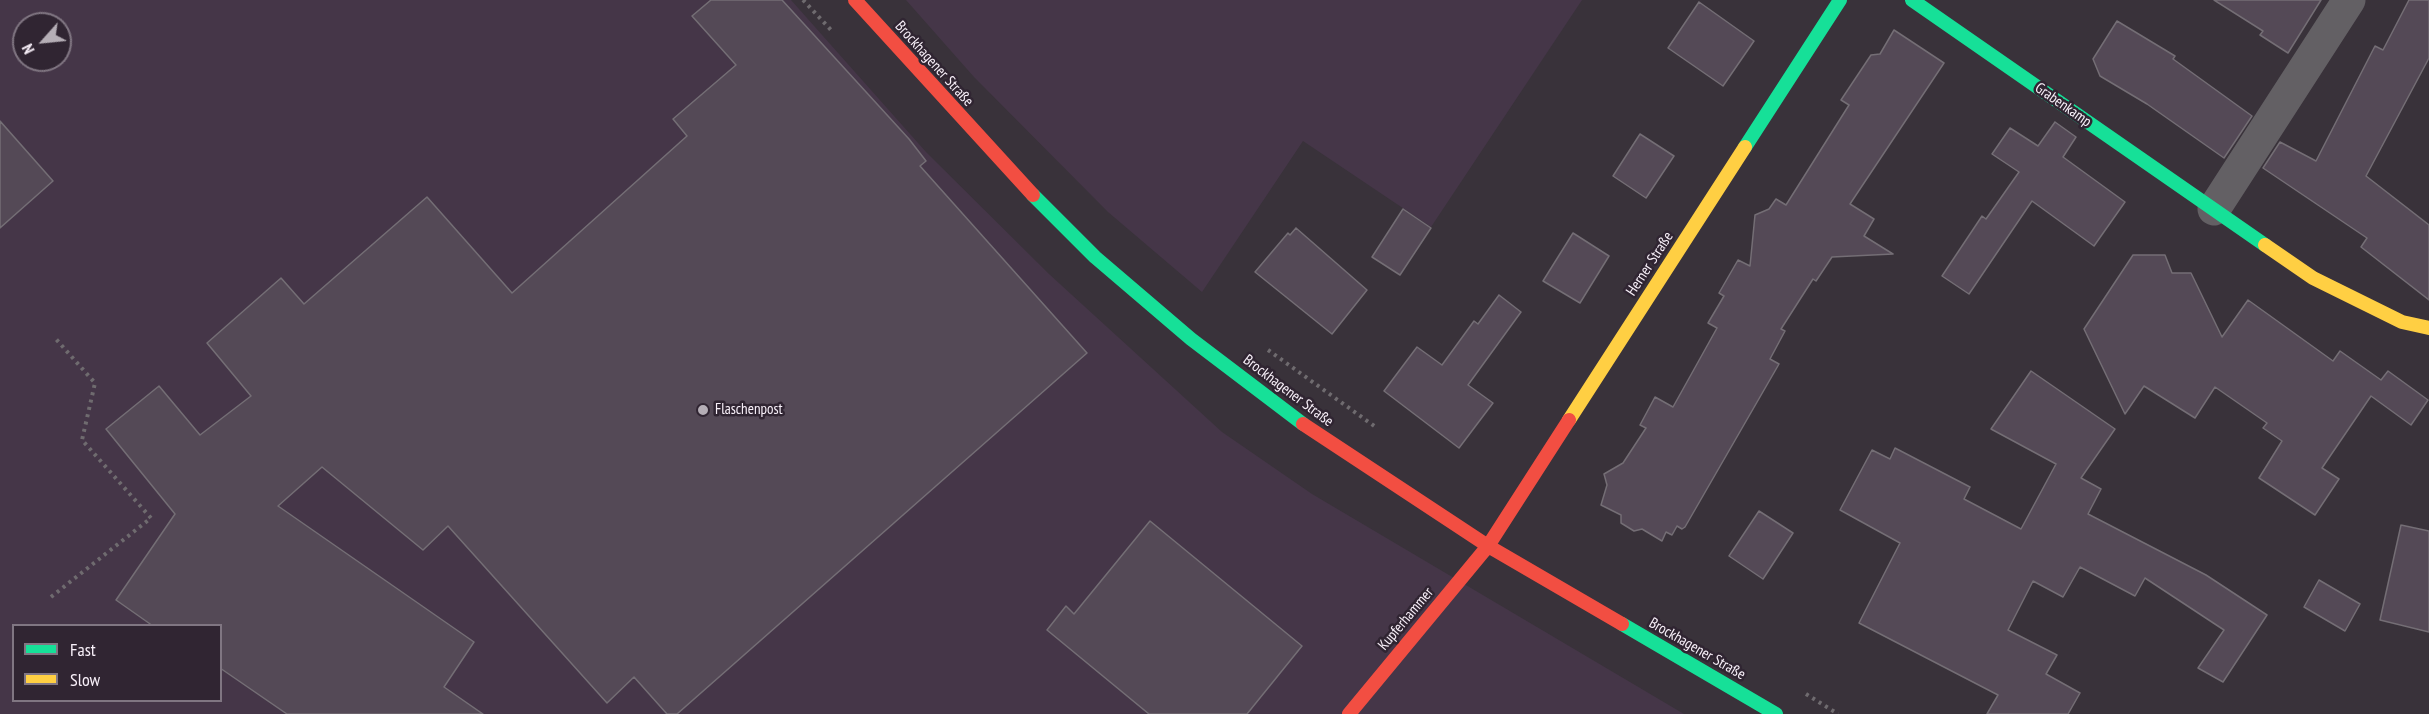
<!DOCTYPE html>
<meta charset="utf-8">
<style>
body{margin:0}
#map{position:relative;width:2429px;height:714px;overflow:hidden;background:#39323a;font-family:"PT Sans Narrow",sans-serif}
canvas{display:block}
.legend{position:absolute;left:12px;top:624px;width:210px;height:78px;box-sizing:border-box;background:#302532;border:2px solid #807682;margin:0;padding:8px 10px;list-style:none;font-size:18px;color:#f8f0f9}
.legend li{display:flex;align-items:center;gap:12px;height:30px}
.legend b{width:30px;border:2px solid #807682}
.north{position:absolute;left:12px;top:12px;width:60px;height:60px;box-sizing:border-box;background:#302532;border:2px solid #807682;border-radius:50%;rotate:243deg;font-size:16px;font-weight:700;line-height:24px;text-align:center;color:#f8f0f9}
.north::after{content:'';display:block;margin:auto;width:21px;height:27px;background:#b5aeb6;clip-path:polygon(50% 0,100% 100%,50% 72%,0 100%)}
</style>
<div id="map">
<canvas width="2429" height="714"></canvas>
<ul class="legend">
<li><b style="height:8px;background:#16e098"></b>Fast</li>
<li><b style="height:8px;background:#ffcf43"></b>Slow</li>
</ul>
<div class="north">N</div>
</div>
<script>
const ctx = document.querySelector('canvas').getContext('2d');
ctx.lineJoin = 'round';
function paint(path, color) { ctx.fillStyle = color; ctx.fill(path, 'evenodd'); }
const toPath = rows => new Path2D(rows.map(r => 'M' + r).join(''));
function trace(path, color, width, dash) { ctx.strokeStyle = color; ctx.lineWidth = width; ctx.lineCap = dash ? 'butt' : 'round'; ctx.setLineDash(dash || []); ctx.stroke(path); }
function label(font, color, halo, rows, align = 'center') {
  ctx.font = font + ' "PT Sans Narrow",sans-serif'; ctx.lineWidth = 5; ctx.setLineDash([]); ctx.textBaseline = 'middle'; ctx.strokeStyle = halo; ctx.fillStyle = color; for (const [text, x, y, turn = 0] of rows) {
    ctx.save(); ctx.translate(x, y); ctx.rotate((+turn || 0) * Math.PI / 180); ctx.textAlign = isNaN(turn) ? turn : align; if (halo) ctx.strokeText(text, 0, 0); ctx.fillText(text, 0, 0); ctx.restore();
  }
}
const built = toPath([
 [0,0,791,0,926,152,1049,274,1222,432,1312,494,1684,714,0,714],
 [24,24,60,24,60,60,24,60],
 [14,626,220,626,220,700,14,700],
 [906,0,1582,0,1431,227,1303,141,1202,292,1108,212,974,77]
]);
const building = toPath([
 [711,0,782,0,909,139,926,161,920,166,1087,353,677,714,667,714,634,677,607,703,448,526,423,550,322,467,278,506,474,642,444,687,483,714,287,714,220,668,220,626,153,626,116,600,175,514,106,429,159,386,200,435,251,396,207,343,281,278,304,304,427,197,512,293,687,136,673,119,736,65,692,16,711,0],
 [2214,0,2321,0,2288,53,2260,35,2263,31,2214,0],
 [2409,0,2429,0,2429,58,2366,176,2429,225,2429,300,2361,247,2367,238,2263,168,2280,142,2316,161,2375,46,2383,50,2409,0],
 [1699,2,1754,41,1723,86,1668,48,1699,2],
 [2117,21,2175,56,2173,59,2252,116,2224,158,2147,104,2100,76,2093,59,2117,21],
 [1894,30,1944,63,1850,204,1874,219,1864,236,1893,254,1832,257,1816,281,1813,279,1781,329,1785,331,1770,359,1779,364,1685,527,1682,529,1677,526,1672,535,1666,532,1662,541,1642,529,1634,531,1621,523,1621,515,1601,505,1607,485,1604,474,1623,463,1646,428,1640,425,1655,397,1673,407,1717,328,1708,323,1724,296,1719,293,1738,260,1750,266,1755,215,1769,209,1776,199,1786,205,1849,105,1841,100,1871,55,1880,54,1894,30],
 [0,121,53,181,0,228,0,121],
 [2055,122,2076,137,2063,157,2125,202,2094,246,2032,201,1969,294,1942,276,1982,216,1986,219,2019,172,1992,154,2010,128,2038,146,2055,122],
 [1640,134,1674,156,1646,198,1613,176,1640,134],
 [1403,209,1431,228,1400,275,1372,257,1403,209],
 [1296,228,1367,290,1332,334,1255,272,1288,233,1290,235,1296,228],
 [1573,233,1609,256,1580,303,1543,281,1573,233],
 [2133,255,2165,255,2172,273,2191,273,2222,337,2248,300,2333,361,2340,351,2381,380,2388,371,2428,400,2411,425,2371,396,2322,468,2339,479,2315,515,2259,478,2282,441,2263,428,2267,423,2215,387,2195,418,2144,386,2125,414,2084,329,2133,255],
 [1499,295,1521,312,1468,385,1493,403,1459,448,1384,391,1417,347,1442,365,1474,321,1478,324,1499,295],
 [2031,371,2115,429,2081,478,2101,489,2088,514,2206,575,2267,615,2223,682,2198,668,2224,630,2145,578,2135,596,2080,567,2063,597,2033,581,2008,630,2057,655,2046,674,2080,693,2068,714,1987,714,1998,695,1859,623,1900,543,1840,510,1872,450,1890,459,1895,448,1970,487,1964,499,2021,529,2056,464,1991,429,2031,371],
 [1759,511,1793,533,1763,579,1729,556,1759,511],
 [1150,521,1302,646,1247,714,1149,714,1047,630,1066,606,1074,614,1150,521],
 [2401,525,2429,531,2429,632,2380,620,2401,525],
 [2319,580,2360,604,2345,631,2304,607,2319,580]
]);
const path = toPath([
 [803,0,831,30],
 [1268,350,1377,428],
 [51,597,151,518,82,440,95,383,55,338],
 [1806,694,1838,714]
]);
const street = toPath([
 [2214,209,2349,0]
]);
const fast = toPath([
 [1912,0,2265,245],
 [1745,147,1840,0],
 [1033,195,1095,257,1191,339,1303,424],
 [1622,624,1776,714]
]);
const slow = toPath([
 [2265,245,2313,278,2402,322,2429,328],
 [1569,420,1745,147]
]);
const jam = toPath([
 [855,0,1033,195],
 [1303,424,1488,546,1622,624],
 [1349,714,1488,546,1569,420]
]);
const markers = [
 [703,410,6,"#b5aeb6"]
];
const streetNames = [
 ["Brockhagener Straße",934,64,48],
 ["Grabenkamp",2063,105,35],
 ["Herner Straße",1650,264,-57],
 ["Brockhagener Straße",1288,391,37],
 ["Kupferhammer",1406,619,-50],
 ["Brockhagener Straße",1697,649,30]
];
const poiNames = [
 ["Flaschenpost",715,410]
];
paint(built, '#453648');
paint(building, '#544956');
trace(building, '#746e75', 1.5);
trace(path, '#6f6b6f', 4, [3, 4.5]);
trace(street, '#636064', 33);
trace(fast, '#16e098', 14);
trace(slow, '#ffcf43', 14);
trace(jam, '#f24e42', 14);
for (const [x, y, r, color] of markers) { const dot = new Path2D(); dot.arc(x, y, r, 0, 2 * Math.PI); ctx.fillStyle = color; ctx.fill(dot); trace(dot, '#302532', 2); }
label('15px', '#f8f0f9', '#302532', streetNames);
label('15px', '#f8f0f9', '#302532', poiNames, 'left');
</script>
